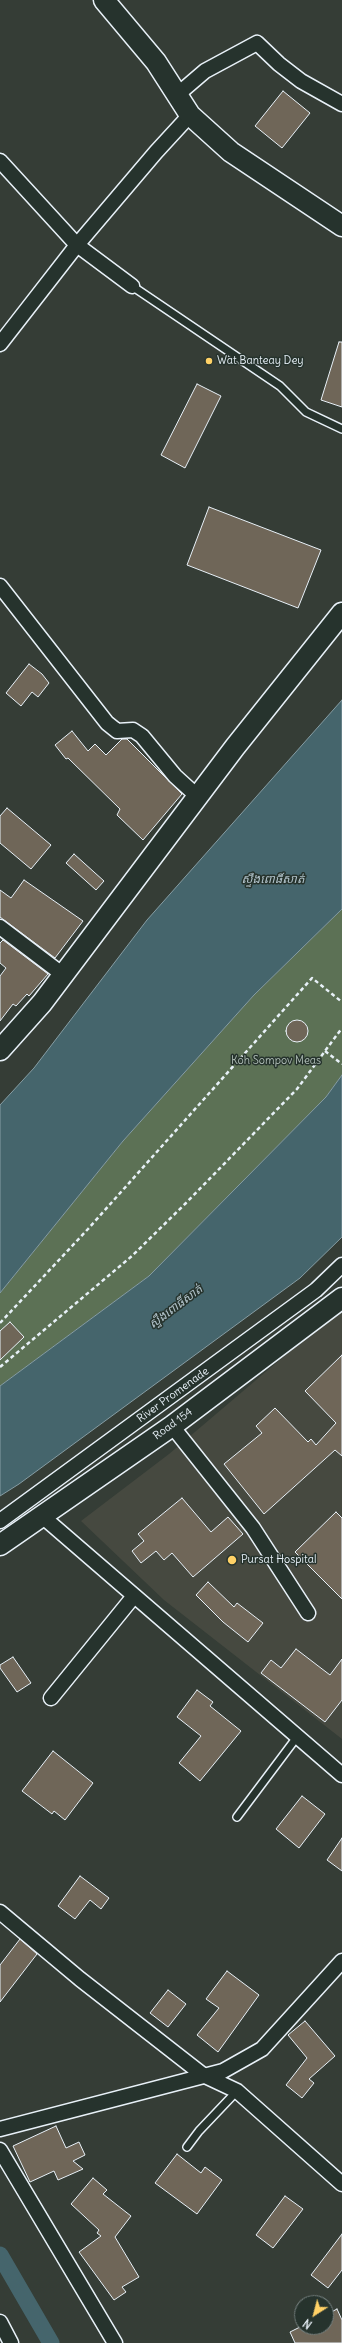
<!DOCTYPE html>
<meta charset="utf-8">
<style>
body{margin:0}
#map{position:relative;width:342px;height:2343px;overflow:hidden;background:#353d36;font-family:Delius,sans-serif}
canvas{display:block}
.north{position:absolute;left:294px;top:2295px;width:40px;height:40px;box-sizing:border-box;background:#26332d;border:1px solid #747f7e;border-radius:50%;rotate:216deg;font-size:11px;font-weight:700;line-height:16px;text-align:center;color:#e8f1f8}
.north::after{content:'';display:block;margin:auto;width:14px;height:18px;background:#ffd166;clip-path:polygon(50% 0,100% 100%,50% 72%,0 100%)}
</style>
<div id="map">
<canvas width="342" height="2343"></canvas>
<div class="north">N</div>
</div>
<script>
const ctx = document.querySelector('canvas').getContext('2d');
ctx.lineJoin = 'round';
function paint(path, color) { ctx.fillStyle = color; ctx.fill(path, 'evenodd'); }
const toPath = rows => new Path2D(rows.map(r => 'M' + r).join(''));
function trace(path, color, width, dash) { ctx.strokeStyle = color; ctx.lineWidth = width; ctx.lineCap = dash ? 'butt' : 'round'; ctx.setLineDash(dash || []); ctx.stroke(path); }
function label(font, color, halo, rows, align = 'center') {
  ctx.font = font + ' Delius,"Noto Sans Khmer",sans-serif'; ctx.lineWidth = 3; ctx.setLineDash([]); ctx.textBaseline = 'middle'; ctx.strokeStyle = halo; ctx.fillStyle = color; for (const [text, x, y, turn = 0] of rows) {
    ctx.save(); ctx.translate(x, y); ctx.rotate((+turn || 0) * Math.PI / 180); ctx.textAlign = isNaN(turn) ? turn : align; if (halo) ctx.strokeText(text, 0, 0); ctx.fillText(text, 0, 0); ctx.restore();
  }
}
const built = toPath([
 [342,1307,342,1739,164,1600,81,1521,169,1454]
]);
const green = toPath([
 [342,909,342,1075,326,1097,149,1276,0,1386,0,1293,123,1141,254,995]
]);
const water = toPath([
 [342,700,342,909,254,995,123,1141,0,1293,0,1105,34,1068,147,920,342,700],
 [342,1075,342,1237,300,1278,19,1484,0,1496,0,1386,149,1276,326,1097,342,1075]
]);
const canal = toPath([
 [0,2255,51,2343]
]);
const building = toPath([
 [283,91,310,113,282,148,255,126,283,91],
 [339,342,342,342,342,407,321,400,339,342],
 [197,384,221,396,185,468,161,455,197,384],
 [209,507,321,550,298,608,187,565,209,507],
 [29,664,42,674,49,683,38,697,32,692,21,706,6,693,29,664],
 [72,731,88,751,95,744,106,755,122,739,127,739,182,794,143,840,117,815,120,809,68,758,66,759,55,745,72,731],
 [7,808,51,845,31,869,0,843,0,816,7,808],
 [74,854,104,881,96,890,66,863,74,854],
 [24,880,83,921,55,958,0,917,0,890,11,898,24,880],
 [3,940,48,974,29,996,27,994,16,1006,13,1004,0,1021,0,976,6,968,0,963,0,943,3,940],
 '286 1031a11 11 0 1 1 22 0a11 11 0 1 1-22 0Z',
 [10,1322,24,1337,0,1360,0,1331,10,1322],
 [342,1355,342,1456,335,1450,264,1514,224,1464,262,1433,256,1426,275,1408,308,1442,311,1439,316,1445,336,1423,305,1391,342,1355],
 [182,1498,211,1532,228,1517,243,1534,193,1577,172,1553,164,1560,156,1551,141,1563,132,1551,144,1541,138,1534,182,1498],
 [336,1512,342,1518,342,1599,295,1552,336,1512],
 [208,1582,234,1607,237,1603,263,1623,248,1642,223,1622,196,1595,208,1582],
 [296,1649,330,1675,342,1659,342,1700,325,1722,261,1673,271,1660,281,1668,296,1649],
 [13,1657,31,1683,17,1692,0,1668,0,1665,13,1657],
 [197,1690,213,1702,210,1706,241,1731,200,1781,179,1763,201,1736,177,1717,197,1690],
 [53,1751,93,1783,65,1820,54,1811,52,1814,22,1791,53,1751],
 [302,1796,325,1814,299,1848,276,1829,302,1796],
 [342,1838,342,1871,327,1860,342,1838],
 [80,1876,109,1898,101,1909,90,1900,75,1919,58,1906,80,1876],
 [20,1939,37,1954,0,2002,0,1965,20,1939],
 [227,1971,259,1995,218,2052,197,2035,219,2008,206,1999,227,1971],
 [168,1990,186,2004,168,2027,150,2013,168,1990],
 [305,2021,335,2056,309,2079,314,2083,302,2098,286,2085,307,2058,288,2035,305,2021],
 [56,2126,66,2148,79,2142,85,2155,73,2161,83,2169,58,2180,54,2171,30,2182,13,2146,56,2126],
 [177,2154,201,2173,205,2167,222,2180,197,2214,155,2183,177,2154],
 [93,2178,107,2190,103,2194,131,2216,115,2237,139,2277,122,2287,126,2292,114,2300,79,2252,101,2236,97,2233,99,2230,71,2204,93,2178],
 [285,2196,303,2209,273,2248,256,2235,285,2196],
 [342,2234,342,2270,328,2288,311,2275,342,2234],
 [337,2309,342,2320,342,2343,295,2343,290,2332,302,2326,326,2327,326,2315,337,2309]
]);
const path = toPath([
 [325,1051,342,1064],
 [0,1323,88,1229,312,978,342,1002],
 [0,1367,132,1256,186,1203,297,1089,342,1028]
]);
const lane = toPath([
 [132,286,280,386,306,412,342,429],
 [237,1817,297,1737],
 [187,2147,199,2131,237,2091]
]);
const street = toPath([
 [177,95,205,71,257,43,279,64,301,81,342,104],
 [0,161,77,245,132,286],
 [0,344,77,245,156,152,190,115],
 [0,586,107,723,117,731,133,730,142,736,175,776,198,797],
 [0,927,62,974],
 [172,1426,253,1528,308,1613],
 [42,1516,342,1775],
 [0,1521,316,1290,342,1265],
 [51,1698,134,1596],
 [0,1912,80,1979,203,2075,237,2091,342,2184],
 [0,2129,223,2071,262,2049,342,1961],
 [0,2150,115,2343],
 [0,2322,11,2343]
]);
const secondary = toPath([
 [104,0,156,62,190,115,231,152,342,226],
 [0,1050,42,1003,235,747,342,613],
 [0,1545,172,1426,342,1298]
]);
const markers = [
 [209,361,4,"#ffd166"],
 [232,1560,5,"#ffd166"]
];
const poiNames = [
 ["Wat Banteay Dey",217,361],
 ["Pursat Hospital",241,1560]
];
const parkNames = [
 ["Koh Sompov Meas",276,1061]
];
const streetNames = [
 ["River Promenade",173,1395,-36],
 ["Road 154",173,1424,-36]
];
const waterNames = [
 ["ស្ទឹងពោធិ៍សាត់",273,880],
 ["ស្ទឹងពោធិ៍សាត់",176,1307,-37]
];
paint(built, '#464940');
paint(green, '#5c7155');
paint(water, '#45656c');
trace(water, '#869da4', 1);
trace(canal, '#45656c', 17);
paint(building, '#6f6658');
trace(building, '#e8f1f8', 1);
trace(lane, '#e8f1f8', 10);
trace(street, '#e8f1f8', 17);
trace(secondary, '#e8f1f8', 23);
trace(path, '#e8f1f8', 2.5, [4, 3]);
trace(lane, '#26332d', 7);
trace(street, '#26332d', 14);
trace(secondary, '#26332d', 20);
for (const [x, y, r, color] of markers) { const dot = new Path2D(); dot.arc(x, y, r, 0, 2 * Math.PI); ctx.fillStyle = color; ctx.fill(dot); trace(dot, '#26332d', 1.5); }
label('11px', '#e8f1f8', '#26332d', poiNames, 'left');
label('11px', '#b0beb7', '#26332d', parkNames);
label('11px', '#e8f1f8', '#26332d', streetNames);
label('italic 12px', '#afc0c7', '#26332d', waterNames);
</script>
